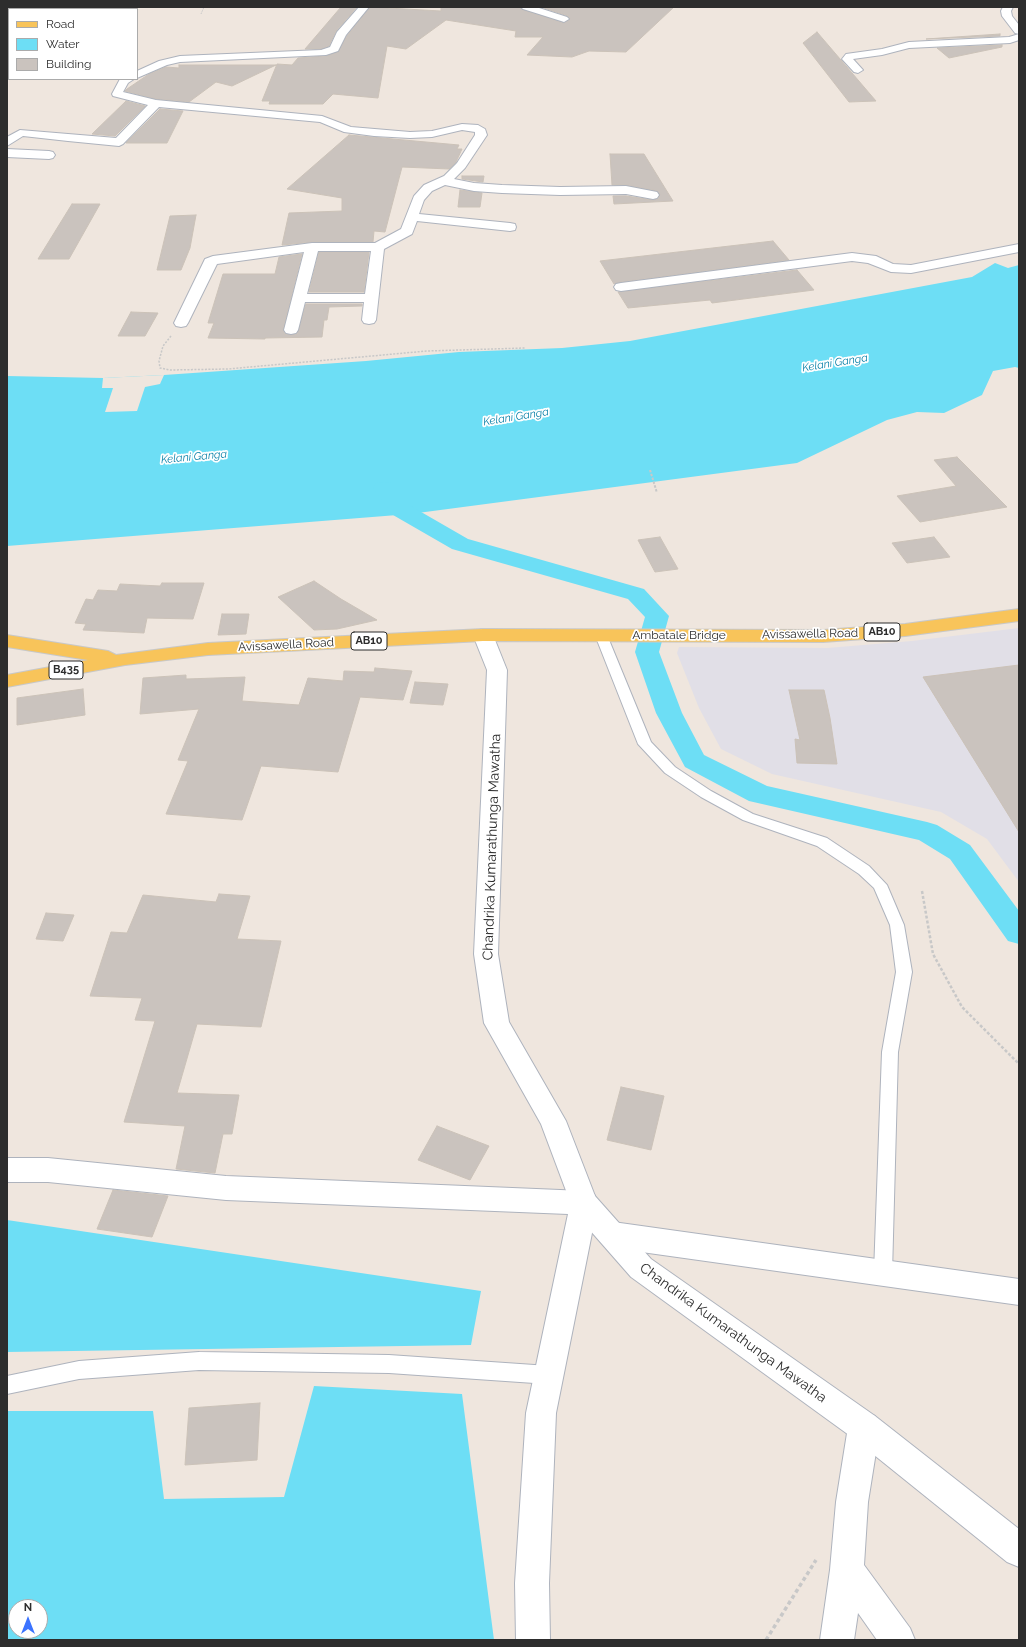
<!DOCTYPE html>
<style>
body{margin:0}
#map{position:relative;width:1026px;height:1647px;overflow:hidden;background:#efe6de;font-family:Raleway,sans-serif}
canvas{display:block}
.frame{position:absolute;inset:0;border:8px solid #2d2d2d;pointer-events:none}
.legend{position:absolute;left:8px;top:8px;width:130px;height:72px;box-sizing:border-box;background:#fff;border:1px solid #ababab;margin:0;padding:5px 7px;list-style:none;font-size:12px;color:#2d2d2d}
.legend li{display:flex;align-items:center;gap:8px;height:20px}
.legend b{width:20px;border:1px solid #ababab}
.north{position:absolute;left:8px;top:1599px;width:40px;height:40px;box-sizing:border-box;background:#fff;border:1px solid #ababab;border-radius:50%;rotate:0deg;font-size:11px;font-weight:700;line-height:16px;text-align:center;color:#2d2d2d}
.north::after{content:'';display:block;margin:auto;width:14px;height:18px;background:#3b73ff;clip-path:polygon(50% 0,100% 100%,50% 72%,0 100%)}
</style>
<div id="map">
<canvas width="1026" height="1647"></canvas>
<div class="frame"></div>
<ul class="legend">
<li><b style="height:5px;background:#f8c45a"></b>Road</li>
<li><b style="height:11px;background:#6ddef5"></b>Water</li>
<li><b style="height:11px;background:#cac3be"></b>Building</li>
</ul>
<div class="north">N</div>
</div>
<script>
const ctx = document.querySelector('canvas').getContext('2d');
ctx.lineJoin = 'round';
function paint(path, color) { ctx.fillStyle = color; ctx.fill(path, 'evenodd'); }
const toPath = rows => new Path2D(rows.map(r => 'M' + r).join(''));
function trace(path, color, width, dash) { ctx.strokeStyle = color; ctx.lineWidth = width; ctx.lineCap = dash ? 'butt' : 'round'; ctx.setLineDash(dash || []); ctx.stroke(path); }
function label(font, color, halo, rows, align = 'center') {
  ctx.font = font + ' Raleway,sans-serif'; ctx.lineWidth = 3.5; ctx.setLineDash([]); ctx.textBaseline = 'middle'; ctx.strokeStyle = halo; ctx.fillStyle = color; for (const [text, x, y, turn = 0] of rows) {
    ctx.save(); ctx.translate(x, y); ctx.rotate((+turn || 0) * Math.PI / 180); ctx.textAlign = isNaN(turn) ? turn : align; if (halo) ctx.strokeText(text, 0, 0); ctx.fillText(text, 0, 0); ctx.restore();
  }
}
const industrial = toPath([
 [1019,628,1019,882,987,839,941,812,772,774,721,749,699,708,677,653,679,647,827,648,912,641]
]);
const water = toPath([
 [995,263,1008,268,1019,265,1019,368,1015,367,993,371,982,395,944,413,917,412,887,420,797,463,410,514,7,546,7,376,103,378,164,375,366,361,459,352,562,348,630,341,972,277],
 [7,1220,481,1291,471,1345,7,1352],
 [314,1386,462,1394,494,1640,7,1640,7,1411,153,1411,164,1499,284,1497],
 [16,1607,40,1607,40,1631,16,1631]
]);
const pier = toPath([
 [164,375,160,384,145,387,137,411,105,412,113,388,102,388,103,378]
]);
const canal = toPath([
 [384,482,392,483,409,505,468,539,644,589,669,616,659,652,682,713,704,755,767,786,927,822,937,825,970,845,1019,911,1019,944,1008,941,950,859,919,840,749,801,685,767,656,713,635,652,645,617,628,599,452,549,393,515,373,488,376,483,384,482]
]);
const building = toPath([
 [341,7,357,7,336,31,329,46,321,49,305,49,341,7],
 [370,7,441,11,441,7,520,7,523,10,564,23,570,19,568,16,541,7,674,7,626,52,589,51,572,57,527,55,543,37,515,37,516,31,446,20,406,49,387,46,378,98,333,94,323,104,269,104,270,101,262,101,277,64,292,65,298,58,326,56,338,52,347,36,370,7],
 [817,32,876,101,849,102,803,43,817,32],
 [1000,34,1000,36,926,39,1000,34],
 [1002,45,1002,47,949,58,937,48,1002,45],
 [179,65,276,65,232,86,216,82,189,102,156,99,125,91,127,89,149,74,166,67,179,68,179,65],
 [126,101,145,106,115,136,92,134,126,101],
 [160,109,183,111,167,143,126,143,160,109],
 [349,135,459,145,457,149,462,149,456,162,449,169,402,167,385,232,374,231,373,242,312,242,282,245,289,213,342,211,342,198,287,189,349,135],
 [610,154,644,154,673,201,614,204,613,196,626,196,653,200,658,199,660,194,657,191,626,185,612,185,610,154],
 [462,176,484,176,483,182,462,179,462,176],
 [460,190,482,193,480,207,458,207,460,190],
 [72,204,100,204,69,259,38,259,72,204],
 [196,215,190,248,181,270,157,270,170,216,196,215],
 [773,241,789,260,621,282,614,284,600,261,773,241],
 [319,252,369,252,364,292,309,292,319,252],
 [302,254,283,330,285,334,291,335,297,334,306,304,362,304,362,306,329,307,327,320,324,320,322,337,265,338,265,339,208,338,214,323,208,323,223,274,275,274,279,257,302,254],
 [797,270,814,290,712,303,710,300,628,308,618,292,797,270],
 [131,312,158,313,145,336,118,336,131,312],
 [957,457,1007,507,920,522,897,496,956,486,934,460,957,457],
 [660,537,678,569,655,572,638,540,660,537],
 [934,537,950,557,907,563,892,543,934,537],
 [314,581,341,599,377,620,337,629,314,630,278,597,314,581],
 [162,583,204,583,193,619,147,618,144,633,83,630,86,624,75,623,86,599,93,600,98,590,117,591,120,584,160,586,162,583],
 [222,614,249,614,246,634,218,635,222,614],
 [1019,665,1019,832,923,677,1019,665],
 [375,668,412,671,403,700,360,697,338,772,261,766,242,820,166,814,188,761,178,760,199,709,140,714,143,678,186,675,186,679,245,677,242,701,299,705,308,678,343,681,344,671,374,672,375,668],
 [415,682,448,684,443,705,410,703,415,682],
 [83,689,85,715,17,725,17,698,83,689],
 [789,690,824,690,830,718,837,764,797,763,795,739,800,740,789,690],
 [219,894,250,896,237,939,281,941,261,1027,197,1024,177,1093,239,1095,232,1134,223,1134,215,1173,176,1169,185,1126,124,1122,155,1021,135,1020,142,998,90,996,111,932,127,933,143,895,216,902,219,894],
 [46,913,74,915,63,941,36,939,46,913],
 [621,1087,664,1096,651,1150,607,1140,621,1087],
 [437,1126,489,1146,470,1180,418,1160,437,1126],
 [113,1190,168,1196,152,1237,97,1229,113,1190],
 [260,1403,257,1460,185,1465,189,1408,260,1403]
]);
const pathFar4 = toPath([
 [201,14,204,7]
]);
const pathFar3 = toPath([
 [171,336,163,346,159,361,160,368,170,370,228,369,427,351,525,348]
]);
const pathFar2 = toPath([
 [650,470,657,493]
]);
const pathFar1 = toPath([
 [922,891,933,954,962,1007,1019,1064]
]);
const path = toPath([
 [766,1640,816,1560]
]);
const service = toPath([
 [601,631,605,632,607,635,651,742,675,767,711,791,753,814,827,838,869,866,887,885,904,925,912,972,898,1052,892,1273,889,1279,883,1281,877,1279,874,1273,882,1052,896,972,890,925,874,888,859,874,817,846,743,820,701,797,665,773,638,744,595,635,597,632,601,631],
 [199,1352,389,1355,549,1366,556,1368,559,1375,556,1382,549,1384,389,1373,199,1370,79,1379,7,1394,7,1376,79,1361,199,1352]
]);
const minor = toPath([
 [359,7,369,7,346,35,338,51,326,55,180,62,167,65,137,78,137,71,159,61,180,56,321,50,330,47,337,32,359,7],
 [521,7,536,7,567,17,569,19,564,22,561,21,523,9,521,7],
 [1003,7,1013,7,1011,11,1012,16,1019,25,1019,40,1010,43,909,48,882,55,853,59,863,70,858,73,854,72,842,59,846,54,882,49,909,42,1009,37,1019,34,1015,33,1002,16,1001,11,1003,7],
 [120,79,134,79,128,83,123,92,156,100,322,116,351,127,410,132,432,131,462,124,478,125,485,129,487,135,465,168,454,179,474,183,502,185,560,187,626,186,657,192,659,195,657,198,653,199,626,194,560,195,502,193,474,191,445,185,432,191,424,200,419,214,510,223,515,224,516,227,515,230,510,231,417,221,412,234,384,249,376,320,374,323,369,324,364,323,362,320,364,302,305,302,298,330,296,333,291,334,286,333,284,330,304,252,217,264,188,323,186,326,181,327,176,326,174,323,205,259,213,256,312,243,375,243,401,229,414,196,424,185,444,176,457,163,475,135,475,132,462,130,432,137,410,138,374,136,344,132,320,122,159,107,123,144,119,146,68,141,23,136,7,146,7,137,20,130,116,138,148,105,113,96,112,94,120,79],
 [318,251,371,251,365,294,307,294,318,251],
 [7,149,49,151,53,152,55,155,53,158,49,159,7,157,7,149],
 [1019,244,1019,252,911,273,891,272,868,263,852,261,621,291,616,290,614,287,616,284,621,283,852,253,876,256,893,264,911,265,1019,244],
 [7,1158,48,1158,226,1176,584,1191,594,1194,598,1203,556,1413,549,1583,550,1640,516,1640,515,1583,526,1413,568,1214,226,1200,48,1182,7,1182,7,1158],
 [613,1222,1019,1279,1019,1305,613,1248,603,1244,599,1235,603,1226,613,1222],
 [864,1412,875,1416,880,1427,868,1502,864,1565,910,1628,915,1640,877,1640,858,1613,854,1640,820,1640,830,1570,836,1502,848,1427,853,1416,864,1412]
]);
const secondary = toPath([
 [483,629,490,631,493,635,507,670,498,954,509,1022,566,1121,595,1196,651,1259,875,1416,1019,1529,1019,1567,1007,1562,853,1438,631,1277,574,1212,541,1124,484,1023,474,954,487,670,473,635,476,631,483,629]
]);
const primary = toPath([
 [1019,609,1019,621,905,636,823,642,483,641,208,655,125,665,7,687,7,675,88,660,7,647,7,635,108,651,116,655,208,643,483,629,823,630,905,624,1019,609]
]);
const farWaternames = [
 ["Kelani Ganga",835,363,-9],
 ["Kelani Ganga",516,417,-9],
 ["Kelani Ganga",194,457,-5]
];
const shields = [
 [882,632,36],
 [369,641,36],
 [66,670,34]
];
const shieldNames = [
 ["AB10",882,632],
 ["AB10",369,641],
 ["B435",66,670]
];
const streetNames = [
 ["Avissawella Road",810,634,-1],
 ["Ambatale Bridge",679,635],
 ["Avissawella Road",286,645,-3]
];
const nearStreetnames = [
 ["Chandrika Kumarathunga Mawatha",492,847,-88],
 ["Chandrika Kumarathunga Mawatha",733,1333,36]
];
paint(industrial, '#e1dfe7');
paint(water, '#6ddef5');
paint(pier, '#efe6de');
paint(canal, '#6ddef5');
paint(building, '#cac3be');
trace(building, '#cbc2b8', 1);
trace(service, '#aeb3bd', 2);
trace(minor, '#aeb3bd', 2);
trace(secondary, '#aeb3bd', 2);
trace(primary, '#c8c8c8', 2);
trace(pathFar4, '#c8c8c8', 1, [1.5, 1]);
trace(pathFar3, '#c8c8c8', 1.5, [2, 1.5]);
trace(pathFar2, '#c8c8c8', 2, [2.5, 1.5]);
trace(pathFar1, '#c8c8c8', 2.5, [3, 2]);
trace(path, '#c8c8c8', 3.5, [4, 3]);
paint(service, '#fff');
paint(minor, '#fff');
paint(secondary, '#fff');
paint(primary, '#f8c45a');
label('italic 11px', '#067fa7', '#fff', farWaternames);
for (const [x, y, w] of shields) { const box = new Path2D(); box.roundRect(x - w / 2, y - 9, w, 18, 3); ctx.fillStyle = '#fff'; ctx.fill(box); trace(box, '#2d2d2d', 1); }
label('bold 11px', '#2d2d2d', null, shieldNames);
label('12px', '#2d2d2d', '#fff', streetNames);
label('14px', '#2d2d2d', '#fff', nearStreetnames);
</script>
